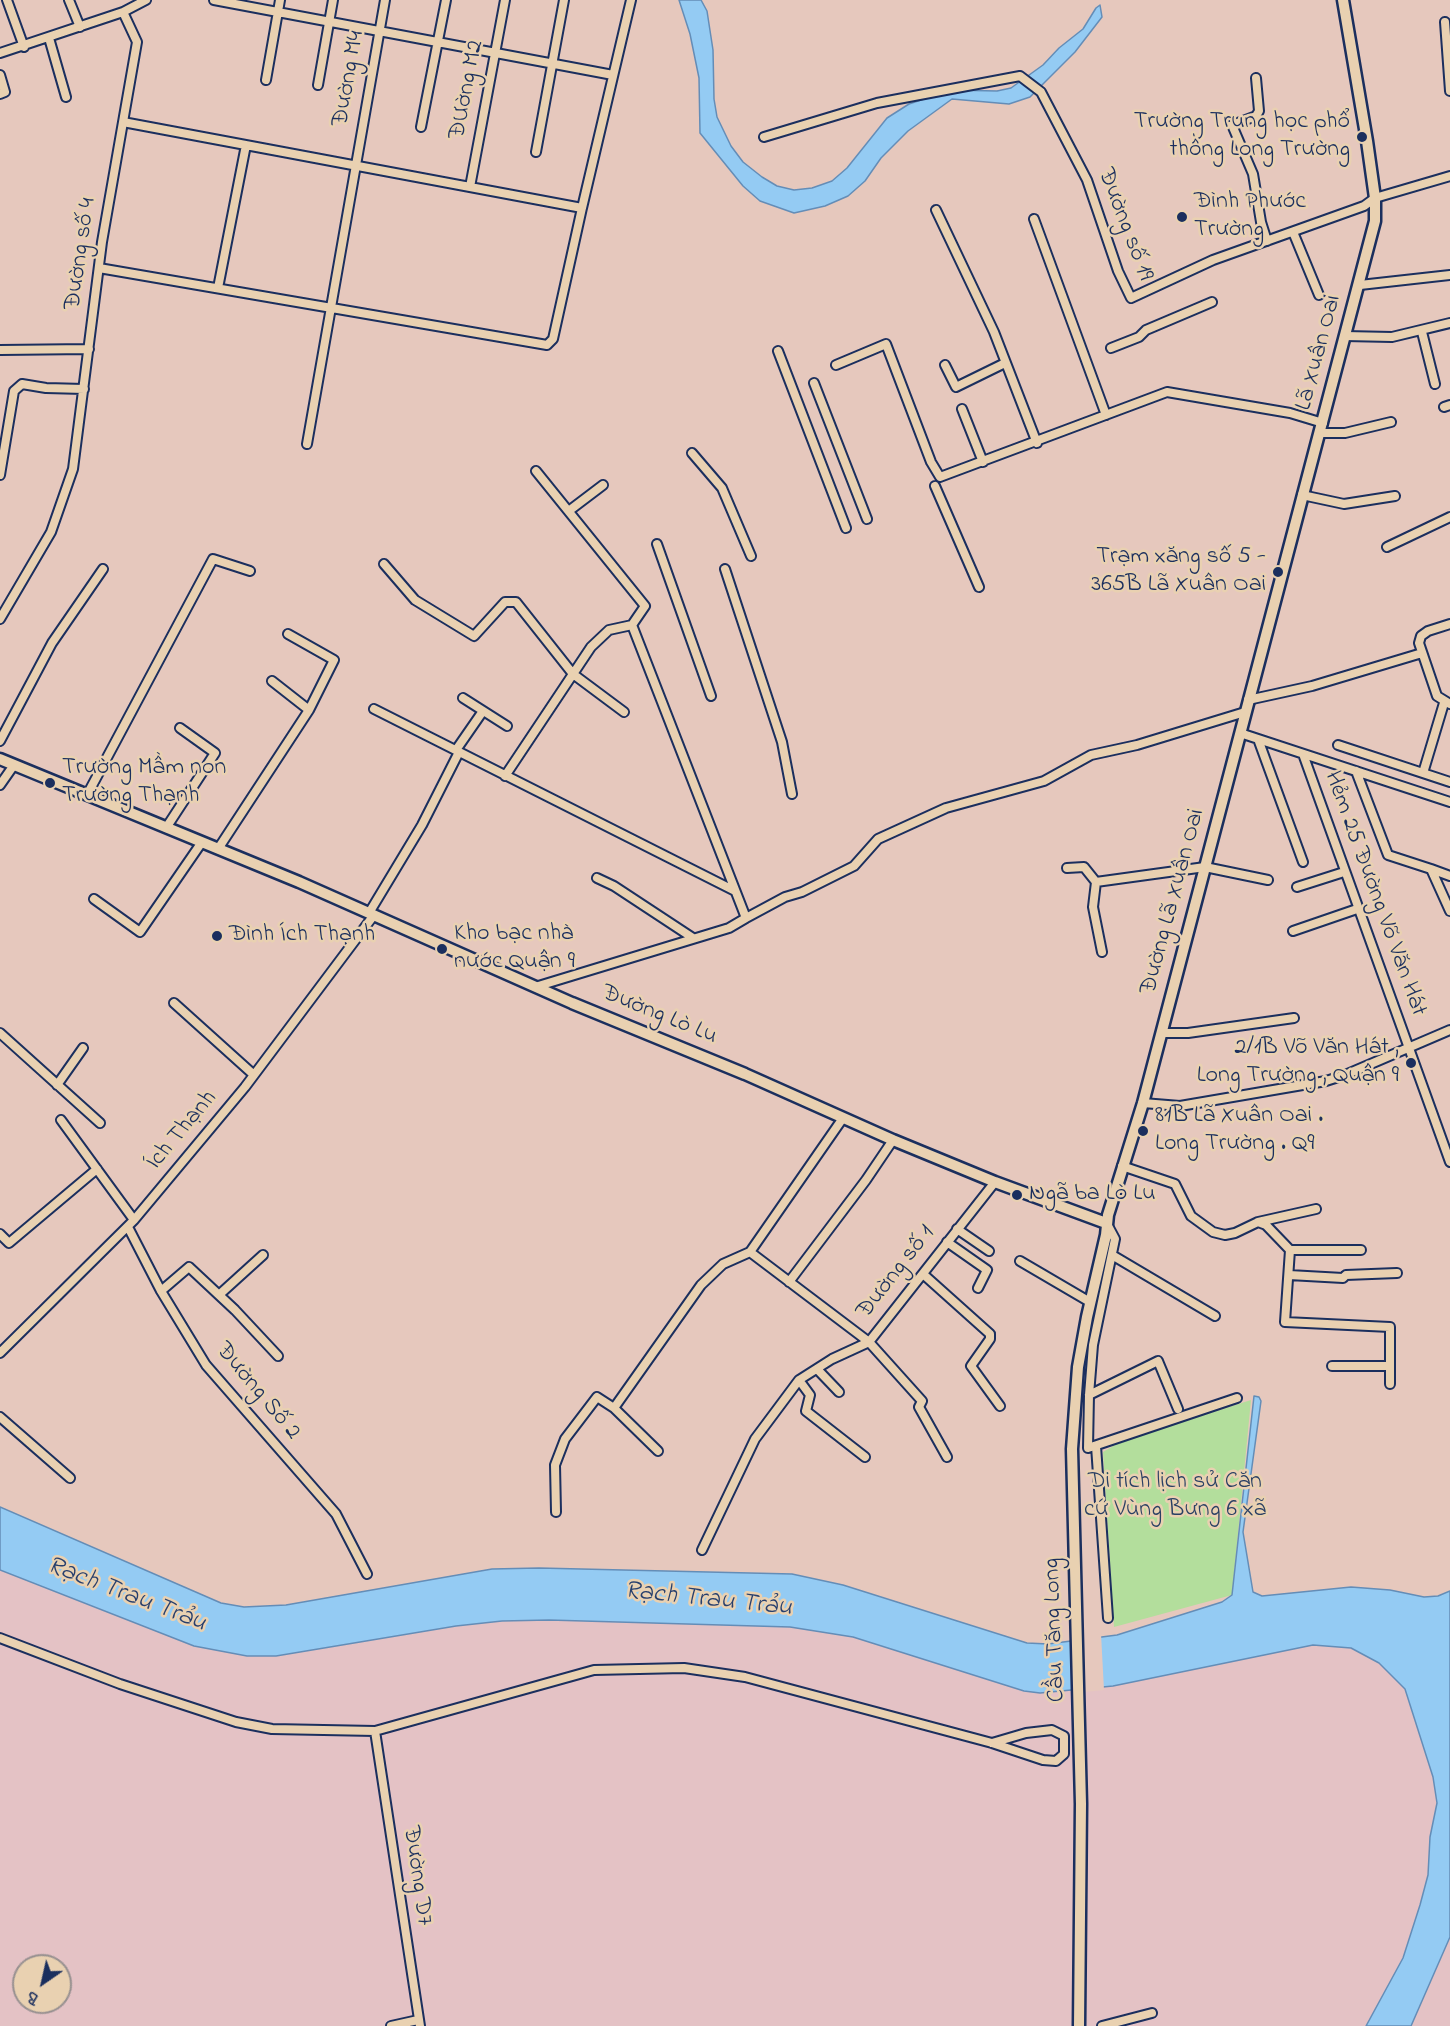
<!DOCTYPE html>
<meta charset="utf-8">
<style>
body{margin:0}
#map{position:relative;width:1450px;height:2026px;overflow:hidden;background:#e6c8bd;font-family:"Indie Flower",sans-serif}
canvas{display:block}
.north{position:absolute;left:12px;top:1954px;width:60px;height:60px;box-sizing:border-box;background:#e9d1b1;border:2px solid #979090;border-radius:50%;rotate:214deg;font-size:16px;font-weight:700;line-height:24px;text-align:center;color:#1b2f5e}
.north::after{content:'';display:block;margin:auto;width:21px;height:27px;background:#1b2f5e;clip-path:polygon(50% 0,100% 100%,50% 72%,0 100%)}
</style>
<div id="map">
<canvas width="1450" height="2026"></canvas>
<div class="north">B</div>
</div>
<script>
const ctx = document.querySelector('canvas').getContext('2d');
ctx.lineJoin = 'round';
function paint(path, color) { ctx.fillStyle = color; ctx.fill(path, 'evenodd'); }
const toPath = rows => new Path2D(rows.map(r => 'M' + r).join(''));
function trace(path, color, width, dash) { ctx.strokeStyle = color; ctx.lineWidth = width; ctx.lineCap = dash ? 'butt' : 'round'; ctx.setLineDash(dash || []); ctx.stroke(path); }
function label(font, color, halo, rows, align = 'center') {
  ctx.font = font + ' "Indie Flower",sans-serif'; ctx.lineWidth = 5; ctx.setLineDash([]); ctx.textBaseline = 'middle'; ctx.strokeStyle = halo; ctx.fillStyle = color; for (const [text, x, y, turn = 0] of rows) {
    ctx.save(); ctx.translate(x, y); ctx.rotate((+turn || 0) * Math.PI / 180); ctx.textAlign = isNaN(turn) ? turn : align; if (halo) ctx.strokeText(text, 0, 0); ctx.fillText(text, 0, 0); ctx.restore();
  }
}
const built = toPath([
 [0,1570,194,1646,247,1656,276,1656,456,1626,502,1621,549,1620,790,1627,853,1637,1024,1691,1313,1645,1450,1636,1450,2026,0,2026],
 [24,1966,60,1966,60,2002,24,2002]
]);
const green = toPath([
 [1251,1400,1232,1595,1114,1627,1103,1452,1120,1442]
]);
const water = toPath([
 [679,0,701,0,707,11,713,50,714,99,717,117,731,146,743,162,762,177,777,186,794,190,812,188,832,181,847,168,887,118,909,104,951,90,997,91,1011,88,1043,65,1059,48,1083,29,1096,8,1100,5,1102,17,1075,52,1030,97,1009,104,952,99,908,131,881,158,865,181,848,196,825,206,794,213,760,201,743,186,700,133,699,78,690,34,679,0],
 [1254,1396,1259,1397,1261,1401,1243,1532,1253,1592,1262,1596,1351,1587,1390,1590,1424,1597,1438,1596,1450,1591,1450,1937,1411,2026,1366,2026,1403,1958,1420,1905,1428,1875,1430,1837,1437,1803,1433,1777,1405,1689,1379,1663,1351,1648,1313,1645,1113,1686,1040,1693,1024,1691,853,1637,790,1627,549,1620,502,1621,456,1626,276,1656,247,1656,194,1646,0,1570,0,1507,221,1603,244,1607,286,1605,492,1569,539,1568,792,1574,843,1585,1027,1643,1048,1644,1117,1635,1222,1602,1232,1595,1254,1396]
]);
const pier = toPath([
 [1101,1634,1104,1690,1085,1692,1083,1637]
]);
const street = toPath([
 [7,0,24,47],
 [69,0,80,27],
 [214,0,613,75],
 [1445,22,1450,91],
 [49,38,66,97],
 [0,53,123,12,146,0],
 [0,75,5,92,0,94],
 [1256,78,1259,111,1256,116,1232,125,1253,174,1261,222,1267,241],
 [266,80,280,0],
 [318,85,333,0],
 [123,122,582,208,631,0],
 [421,127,446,0],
 [764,137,877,103,1020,76,1041,92,1087,180,1118,271,1131,298,1213,260,1364,206,1375,198,1450,176],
 [536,152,564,0],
 [470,187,505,0],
 [936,210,994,332,1037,443],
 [1034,219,1106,415],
 [1293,232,1319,295],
 [99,268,547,345,553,339,582,208],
 [1360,285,1450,275],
 [218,288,246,145],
 [1422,332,1435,384],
 [1345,336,1392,337,1450,323],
 [1111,348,1139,337,1146,330,1212,302],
 [0,350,89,349],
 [778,351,846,528],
 [836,365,886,344,931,462,940,477,1167,392,1290,413,1323,423],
 [945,365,956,387,1005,363],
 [814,383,867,519],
 [1444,407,1450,405],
 [962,409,983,462],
 [1320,433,1345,433,1391,422],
 [307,444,385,0],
 [692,453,722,488,751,556],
 [0,475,14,391,22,384,46,388,84,389],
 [935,486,979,587],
 [1302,495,1344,504,1395,496],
 [570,510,603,485],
 [657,544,711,696],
 [1387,547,1450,517],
 [384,564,415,600,474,636,505,602,516,602,573,674,624,712],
 [725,569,782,742,792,794],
 [0,619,51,532,73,469,102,242,137,42,123,12],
 [1450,624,1428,631,1421,636,1419,643,1437,696,1450,704],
 [272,681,309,710],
 [463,698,507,726],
 [1248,700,1312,686,1422,653],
 [374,709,735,891],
 [1240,733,1450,802],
 [1258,739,1303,862],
 [0,741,52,643,103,569],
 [1338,745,1450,782],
 [456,750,483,711],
 [1303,754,1450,1162],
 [1356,771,1388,855,1431,869,1450,911],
 [1423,773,1444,703],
 [505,776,591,647,609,630,632,625],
 [0,785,14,765],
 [87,795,213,559,250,571],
 [166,828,215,753,180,728],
 [218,849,309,710,334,660,288,634],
 [1067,868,1084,867,1096,882],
 [1431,869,1450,876],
 [597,878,614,886,693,938],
 [1297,887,1344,872],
 [94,899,140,932,202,842],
 [369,913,422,825,459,752],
 [746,918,785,897,802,892,854,866,878,839,946,808,1044,781,1091,755,1137,745,1245,712],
 [1293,931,1357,909],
 [1102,952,1093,907,1096,882,1205,867,1268,880],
 [535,987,729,928,746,918,632,625,645,606,536,471],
 [174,1003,254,1075],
 [0,1033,100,1123],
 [1162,1033,1188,1033,1294,1018],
 [57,1085,83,1048],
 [1143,1103,1180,1106,1326,1081,1345,1075,1450,1030],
 [61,1120,134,1220],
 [1122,1166,1175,1184,1191,1216,1213,1232,1225,1235,1235,1233,1258,1222,1266,1225,1290,1250,1285,1322,1390,1327,1390,1384],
 [1258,1222,1316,1209],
 [1107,1224,1115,1239,1093,1345,1089,1395,1088,1448,1237,1398],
 [128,1227,161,1291,206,1365,336,1514,367,1574],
 [957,1229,989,1251],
 [0,1234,9,1243,97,1169],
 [947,1242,987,1270,978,1288],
 [1290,1250,1361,1250],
 [750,1252,869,1342,922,1401,919,1407,947,1457],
 [1112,1255,1215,1316],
 [1020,1261,1090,1302],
 [923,1274,990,1334,990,1339,971,1366,1000,1406],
 [1289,1275,1343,1278,1346,1275,1397,1273],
 [789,1282,866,1180,893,1140],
 [161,1291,189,1267,235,1310,278,1356],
 [220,1294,263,1255],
 [0,1353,134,1220,245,1087,374,915],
 [1332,1366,1390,1366],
 [817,1369,839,1392],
 [799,1380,810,1395,806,1411,865,1457],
 [1089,1395,1158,1361,1178,1409],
 [614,1408,658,1451],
 [0,1417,70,1478],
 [1096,1446,1108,1618],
 [556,1512,555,1465,565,1439,597,1397,614,1408,701,1285,723,1264,750,1252,843,1118],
 [702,1550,755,1439,799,1380,832,1359,869,1342,995,1182],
 [0,1638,120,1684,236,1722,272,1729,375,1731,594,1670,684,1668,745,1677,992,1743,1043,1760,1056,1761,1064,1754,1064,1736,1052,1730,1026,1733,992,1743],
 [375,1731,420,2026],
 [391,2026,418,2020],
 [1102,2026,1152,2013]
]);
const secondary = toPath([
 [0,759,299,882,572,1003,745,1074,893,1140,995,1182,1106,1223],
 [1079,2026,1081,1804,1072,1449,1078,1367,1087,1317,1106,1235,1108,1215,1143,1103,1375,221,1375,198,1367,141,1343,0]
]);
const markers = [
 [1362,137,6,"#1b2f5e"],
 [1182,217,6,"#1b2f5e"],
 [1278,572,6,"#1b2f5e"],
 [50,783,6,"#1b2f5e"],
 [217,936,6,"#1b2f5e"],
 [442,949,6,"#1b2f5e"],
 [1411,1063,6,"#1b2f5e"],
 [1143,1131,6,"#1b2f5e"],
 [1017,1195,6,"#1b2f5e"]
];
const streetNames = [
 ["Đường M4",350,79,-80],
 ["ĐƯờng M2",468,90,-79],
 ["Đường số 19",1124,225,69],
 ["Đường số 4",82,254,-82],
 ["Lã Xuân Oai",1320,353,-75],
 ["Hẻm 25 Đường Võ Văn Hát",1374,894,70],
 ["Đường Lã Xuân Oai",1174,902,-75],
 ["Đường Lò Lu",659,1016,22],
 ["Ích Thạnh",183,1131,-50],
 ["Đường số 1",897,1273,-52],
 ["Đường Số 2",257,1392,50],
 ["Cầu Tăng Long",1056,1630,-92],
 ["Đường D7",416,1876,82]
];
const poiNames = [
 ["Trường Trung học phổ",1350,123,"right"],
 ["thông Long Trường",1350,151,"right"],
 ["Đình Phước",1194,203],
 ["Trường",1194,231],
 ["Trạm xăng số 5 -",1266,558,"right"],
 ["365B Lã Xuân Oai",1266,586,"right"],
 ["Trường Mầm non",62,769],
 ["Trường Thạnh",62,797],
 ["Kho bạc nhà",454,935],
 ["nước Quận 9",454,963],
 ["Đình Ích Thạnh",229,936],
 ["2/1B Võ Văn Hát ,",1399,1049,"right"],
 ["Long Trường , Quận 9",1399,1077,"right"],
 ["81B Lã Xuân Oai .",1155,1117],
 ["Long Trường . Q9",1155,1145],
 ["Ngã ba Lò Lu",1029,1195]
];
const parkNames = [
 ["Di tích lịch sử Căn",1175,1483],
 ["cứ Vùng Bưng 6 xã",1175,1511]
];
const waterNames = [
 ["Rạch Trau Trảu",126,1596,21],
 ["Rạch Trau Trảu",708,1601,6]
];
paint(built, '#e4c2c5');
paint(green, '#b3de9c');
paint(water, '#94cbf3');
trace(water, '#648db7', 1.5);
paint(pier, '#e6c8bd');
trace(street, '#1b2f5e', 12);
trace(secondary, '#1b2f5e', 15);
trace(street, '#e9d1b1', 8);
trace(secondary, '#e9d1b1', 10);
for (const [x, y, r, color] of markers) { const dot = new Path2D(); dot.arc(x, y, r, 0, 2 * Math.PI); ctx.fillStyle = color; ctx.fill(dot); trace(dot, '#e9d1b1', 2); }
label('24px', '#1b2f5e', '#e9d1b1', streetNames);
label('24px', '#1b2f5e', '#e9d1b1', poiNames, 'left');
label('24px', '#2a4064', '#e9d1b1', parkNames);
label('italic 26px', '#273f6d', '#e9d1b1', waterNames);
</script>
